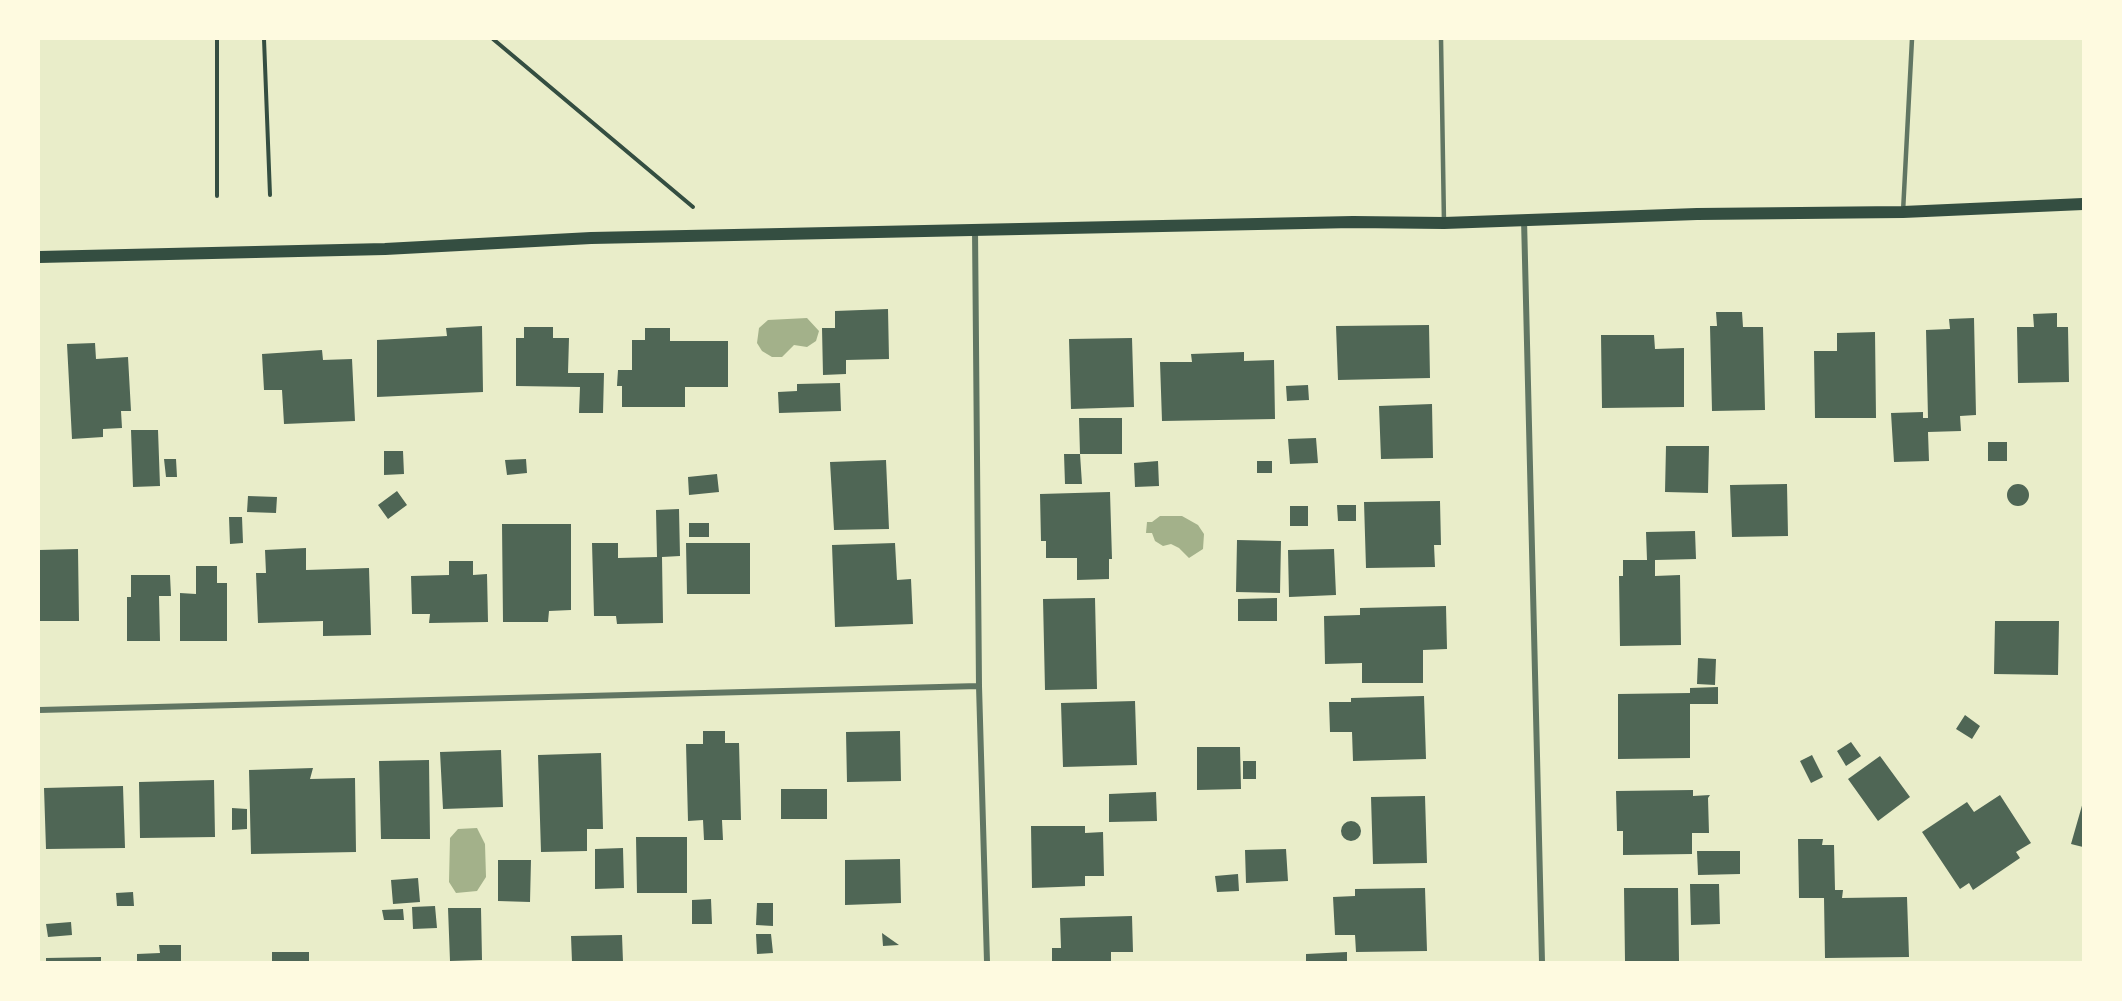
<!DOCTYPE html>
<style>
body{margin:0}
#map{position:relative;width:2122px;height:1001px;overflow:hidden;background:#e9edc9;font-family:"Titillium Web",sans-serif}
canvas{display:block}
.frame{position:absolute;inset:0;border:40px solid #fefae0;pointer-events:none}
</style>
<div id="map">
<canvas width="2122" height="1001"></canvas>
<div class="frame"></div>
</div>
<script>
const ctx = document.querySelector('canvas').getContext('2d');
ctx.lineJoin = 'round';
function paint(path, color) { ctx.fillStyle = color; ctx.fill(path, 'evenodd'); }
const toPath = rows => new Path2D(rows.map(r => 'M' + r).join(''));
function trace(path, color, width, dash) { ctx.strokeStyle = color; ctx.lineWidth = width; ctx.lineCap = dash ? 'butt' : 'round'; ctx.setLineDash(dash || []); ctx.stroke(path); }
const water = toPath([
 [807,318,819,331,816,341,807,347,794,345,782,357,772,357,762,351,757,343,759,328,768,320],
 [1160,516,1182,516,1198,525,1204,534,1203,549,1189,558,1179,548,1171,544,1163,546,1155,541,1152,533,1146,533,1147,522,1152,522],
 [477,828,485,844,486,877,477,891,456,893,449,882,450,838,458,829]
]);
const building = toPath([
 [888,309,889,359,846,360,846,374,823,375,822,328,835,328,835,311],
 [1716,312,1742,312,1743,327,1763,327,1765,410,1712,411,1710,326,1717,326],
 [2057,313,2057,327,2068,327,2069,382,2018,383,2017,327,2034,327,2033,314],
 [1974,318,1976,415,1960,416,1961,431,1928,432,1929,461,1894,462,1891,413,1923,412,1923,418,1928,418,1926,330,1950,329,1949,319],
 [1429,325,1430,378,1338,380,1336,326],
 [482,326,483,392,377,397,377,340,447,336,446,328],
 [524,327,553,327,553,338,569,338,568,373,604,373,603,413,579,413,580,387,516,386,516,338,524,338],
 [645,328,670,328,670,341,728,341,728,387,685,387,685,407,622,407,622,386,617,386,618,370,632,370,632,340,645,340],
 [1875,332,1876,418,1815,418,1814,351,1837,351,1837,333],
 [1601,335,1654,335,1655,349,1684,348,1684,407,1602,408],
 [1132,338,1134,407,1071,409,1069,339],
 [95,343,96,359,128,357,131,411,121,411,122,428,103,429,103,437,72,439,67,344],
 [322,350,323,360,352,359,355,421,284,424,282,390,264,390,262,354],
 [1244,352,1244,361,1274,360,1275,419,1162,421,1160,362,1192,362,1191,354],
 [840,383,841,411,779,413,778,392,797,391,797,384],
 [1308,385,1309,400,1287,401,1286,386],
 [1432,404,1433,458,1381,459,1379,406],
 [1079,418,1122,418,1122,454,1080,454,1082,484,1065,484,1064,454,1080,454],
 [131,430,158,430,160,486,133,487],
 [1316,438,1318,463,1290,464,1288,439],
 [1988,442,2007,442,2007,461,1988,461],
 [1666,446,1709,446,1708,493,1665,492],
 [384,451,403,451,404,474,384,475],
 [164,459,176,459,177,477,166,477],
 [526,459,527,473,507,475,505,460],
 [886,460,889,529,834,530,830,462],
 [1158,461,1159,486,1135,487,1134,463],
 [1257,461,1272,461,1272,473,1257,473],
 [717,474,719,492,689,495,688,477],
 [1787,484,1788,536,1732,537,1730,485],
 '2007 495a11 11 0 1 1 22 0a11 11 0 1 1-22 0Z',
 [397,491,407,505,388,519,378,505],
 [1110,492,1112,559,1109,559,1109,579,1077,580,1077,558,1046,558,1046,541,1041,541,1040,494],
 [248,496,277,497,276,513,247,512],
 [1440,501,1441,545,1434,545,1435,567,1366,568,1364,502],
 [1337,505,1356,505,1356,521,1338,521],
 [1290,506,1308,506,1308,526,1290,526],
 [679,509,680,556,662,557,663,623,617,624,616,616,594,616,592,543,618,543,618,558,657,557,656,510],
 [229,517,242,517,243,543,230,544],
 [689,523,709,523,709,537,689,537],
 [502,524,571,524,571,610,549,611,548,622,503,622],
 [1695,531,1696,559,1655,560,1655,576,1680,575,1681,645,1620,646,1619,576,1623,576,1623,560,1647,560,1646,532],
 [1237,540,1281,541,1280,593,1236,592],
 [686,543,750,543,750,594,687,594],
 [895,543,897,580,911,579,913,624,835,627,832,545],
 [306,548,306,570,369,568,371,635,323,636,323,621,258,623,256,573,266,573,265,550],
 [78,549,79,621,39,621,39,550],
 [1334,549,1336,595,1289,597,1288,550],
 [449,561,473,561,473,575,487,574,488,622,429,623,430,614,412,614,411,576,449,575],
 [196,566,217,566,217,583,227,583,227,641,180,641,180,593,196,594],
 [131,575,170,575,171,596,159,596,160,641,127,641,127,597,131,597],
 [1095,598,1097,689,1045,690,1043,599],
 [1277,598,1277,621,1238,621,1238,599],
 [1446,606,1447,649,1423,650,1423,683,1362,683,1362,663,1325,664,1324,616,1360,615,1360,608],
 [1995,621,2059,621,2058,675,1994,674],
 [1698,658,1716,659,1715,685,1697,684],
 [1718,687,1718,704,1690,704,1690,758,1618,759,1618,694,1690,693,1690,688],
 [1424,696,1426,759,1353,761,1352,732,1330,732,1329,702,1351,702,1351,698],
 [1135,701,1137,765,1063,767,1061,703],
 [1965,715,1980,726,1972,739,1956,729],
 [703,731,725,731,725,743,739,743,741,820,722,820,723,840,704,840,703,820,688,821,686,744,703,744],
 [900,731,901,781,847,782,846,732],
 [1851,742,1861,756,1846,766,1837,751],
 [1197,747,1240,747,1241,789,1197,790],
 [501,750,503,807,443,809,440,752],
 [601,753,603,829,587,829,587,851,541,852,538,755],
 [1812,755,1823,777,1811,783,1800,761],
 [1880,756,1910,797,1878,821,1848,779],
 [429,760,430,839,381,839,379,761],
 [1243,761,1256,761,1256,779,1243,779],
 [313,768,310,779,355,778,356,852,251,854,249,770],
 [214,780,215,837,140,838,139,782],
 [123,786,125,848,46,849,44,788],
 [781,789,827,789,827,819,781,819],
 [1693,790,1693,796,1710,795,1708,798,1709,833,1692,833,1692,854,1623,855,1623,831,1617,831,1616,791],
 [1156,792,1157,821,1109,822,1109,794],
 [2000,795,2031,843,2016,852,2020,858,1973,890,1969,883,1960,889,1922,832,1967,802,1974,812],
 [1425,796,1427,863,1373,864,1371,797],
 [2083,802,2083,847,2071,844],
 [232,808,247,809,247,829,232,830],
 '1341 831a10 10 0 1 1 20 0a10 10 0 1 1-20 0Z',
 [1031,826,1085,826,1085,833,1103,832,1104,876,1085,876,1085,886,1032,888],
 [636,837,687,837,687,893,637,893],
 [1798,839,1823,839,1822,845,1834,845,1835,890,1843,890,1842,898,1907,897,1909,957,1825,958,1824,898,1799,898],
 [623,848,624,888,595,889,595,849],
 [1286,849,1288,881,1246,883,1245,850],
 [1697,851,1740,851,1740,874,1698,875],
 [900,859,901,903,845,905,845,860],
 [498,860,531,860,530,902,498,901],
 [1238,874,1239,891,1217,892,1215,876],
 [418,878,420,902,393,904,391,880],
 [1690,884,1719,884,1720,924,1691,925],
 [1425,888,1427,951,1356,952,1355,935,1335,935,1333,897,1355,896,1355,889],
 [1624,888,1678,888,1679,961,1625,961],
 [133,892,134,906,117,906,116,893],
 [711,899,712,924,692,924,692,900],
 [757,903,773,903,773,926,756,925],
 [435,906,437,928,413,929,412,907],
 [448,908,481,908,482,960,450,961],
 [403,909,404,920,384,920,382,910],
 [1132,916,1133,952,1111,952,1111,962,1052,962,1052,948,1061,948,1060,918],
 [71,922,72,935,48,937,46,924],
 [882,933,899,945,883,946],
 [756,934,771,934,773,953,757,954],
 [622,935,623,962,572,962,571,936],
 [159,945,181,945,181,962,137,962,137,954,160,953],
 [272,952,309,952,309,962,272,962],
 [1347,952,1347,962,1306,962,1306,954],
 [101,957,101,962,46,962,46,958]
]);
const path = toPath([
 [264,39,270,195],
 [493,39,693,207],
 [217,196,217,39]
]);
const service = toPath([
 [1441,39,1444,223],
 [1903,212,1912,39]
]);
const minor = toPath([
 [1524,219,1542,962],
 [975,229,979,686,987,962],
 [39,710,979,686]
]);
const secondary = toPath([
 [39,257,385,249,591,238,1353,222,1444,223,1697,214,1903,212,2083,204]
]);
paint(water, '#a3b18a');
paint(building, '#4f6655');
trace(path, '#344e41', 4);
trace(service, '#617663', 4.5);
trace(minor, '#617663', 6);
trace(secondary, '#344e41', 12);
</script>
